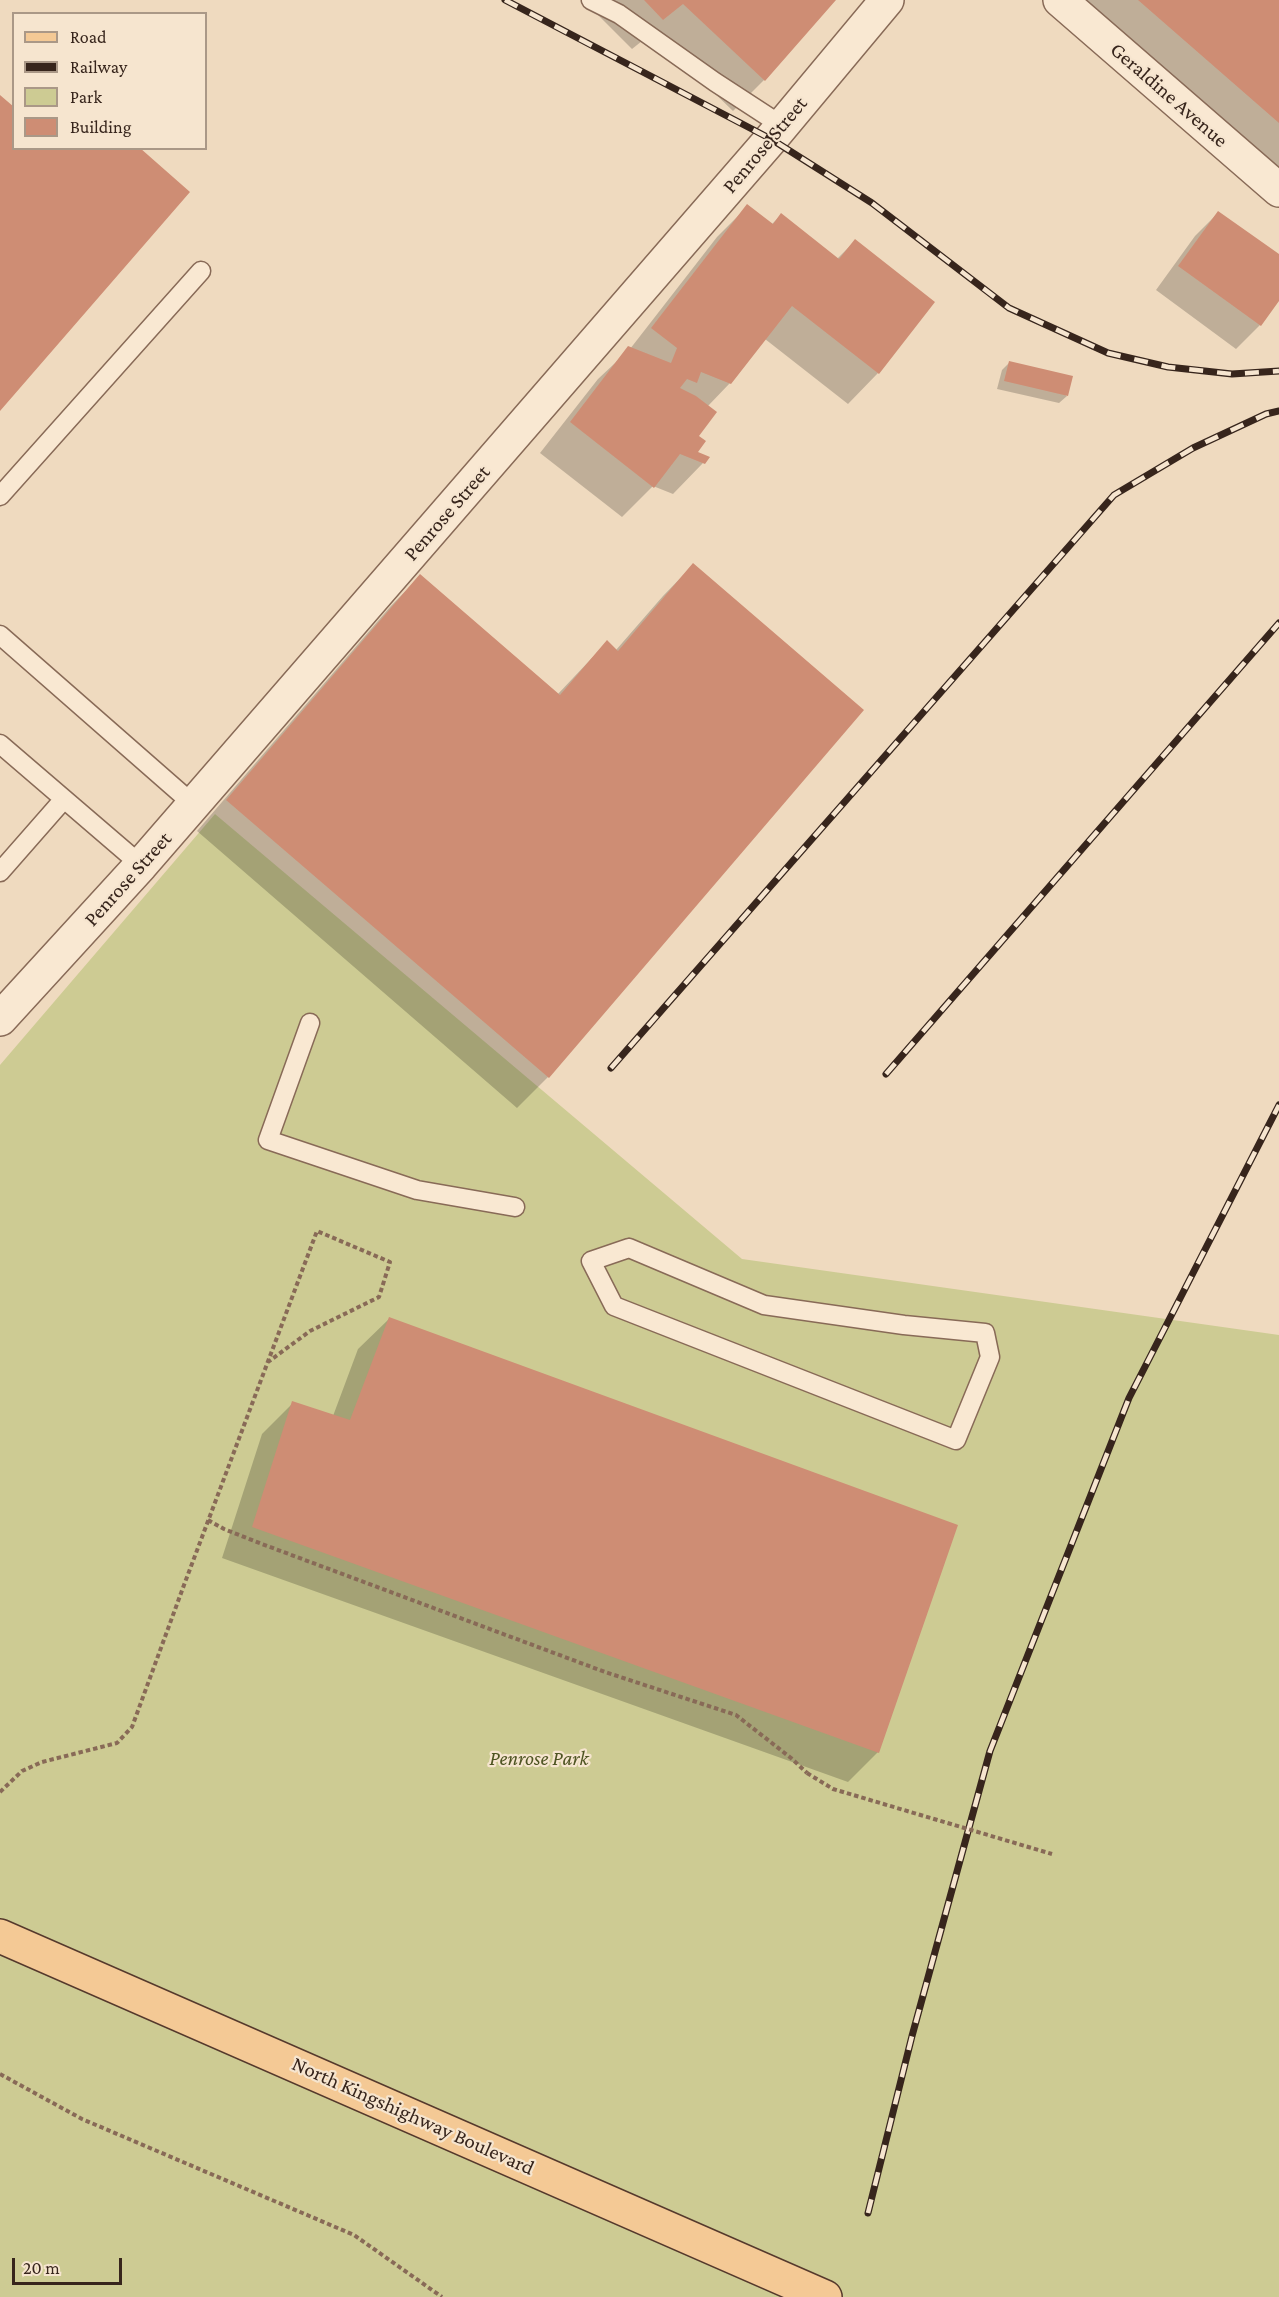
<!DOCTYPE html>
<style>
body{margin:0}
#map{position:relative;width:1279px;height:2297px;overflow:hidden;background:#efdabf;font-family:"Crimson Pro",serif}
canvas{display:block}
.legend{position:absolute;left:12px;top:12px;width:195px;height:138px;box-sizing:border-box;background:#f6e5cf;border:2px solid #aa9887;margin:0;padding:8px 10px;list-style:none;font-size:18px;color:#37251c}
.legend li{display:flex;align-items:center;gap:12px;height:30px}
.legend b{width:30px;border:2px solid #aa9887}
.scale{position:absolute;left:12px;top:2258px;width:110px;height:27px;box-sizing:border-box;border:3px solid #37251c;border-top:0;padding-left:8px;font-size:18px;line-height:21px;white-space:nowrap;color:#37251c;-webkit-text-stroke:4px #f6e5cf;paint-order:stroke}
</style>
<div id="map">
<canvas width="1279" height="2297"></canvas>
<ul class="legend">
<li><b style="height:8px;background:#f4c995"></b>Road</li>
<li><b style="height:8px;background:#37251c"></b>Railway</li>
<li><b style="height:16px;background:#cdcb93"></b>Park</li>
<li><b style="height:16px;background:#ce8d74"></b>Building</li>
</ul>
<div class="scale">20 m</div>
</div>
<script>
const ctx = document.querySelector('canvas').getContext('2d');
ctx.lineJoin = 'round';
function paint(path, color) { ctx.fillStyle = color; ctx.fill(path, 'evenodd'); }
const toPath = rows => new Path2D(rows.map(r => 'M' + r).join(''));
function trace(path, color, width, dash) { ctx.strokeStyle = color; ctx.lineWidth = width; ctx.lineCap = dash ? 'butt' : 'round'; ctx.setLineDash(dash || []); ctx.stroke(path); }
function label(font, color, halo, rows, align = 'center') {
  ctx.font = font + ' "Crimson Pro",serif'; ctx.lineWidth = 4.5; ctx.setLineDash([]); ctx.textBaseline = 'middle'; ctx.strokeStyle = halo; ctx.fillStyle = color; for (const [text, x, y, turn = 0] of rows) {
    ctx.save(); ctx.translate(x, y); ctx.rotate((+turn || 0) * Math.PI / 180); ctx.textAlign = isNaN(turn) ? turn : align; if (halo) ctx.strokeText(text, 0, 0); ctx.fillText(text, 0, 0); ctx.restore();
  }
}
const green = toPath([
 [215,814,742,1259,1279,1335,1279,2297,0,2297,0,1065]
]);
const shadow = toPath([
 [583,0,834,0,764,80,733,111,652,33,632,49],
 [1072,0,1279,0,1279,179],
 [748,206,771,225,781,215,837,259,855,241,878,373,848,404,765,339,730,383,707,407,697,436,696,452,703,463,673,494,653,486,622,517,540,453,598,379,630,349,717,237],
 [1218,213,1279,256,1279,299,1260,325,1236,349,1156,290,1195,236],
 [1010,362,1067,396,1059,403,997,389,1002,370],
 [693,565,862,710,548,1077,517,1108,197,831,390,607,420,576,557,695,607,642,616,650,663,596],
 [389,1319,878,1752,848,1782,222,1558,262,1434,293,1403,333,1416,358,1349]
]);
const building = toPath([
 [644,0,836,0,765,81,683,4,663,20],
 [1138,0,1279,0,1279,123],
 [0,95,14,107,14,148,140,148,190,192,0,411],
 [747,204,773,224,781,213,839,259,855,239,935,302,879,374,792,306,731,384,701,372,697,383,687,379,680,388,696,396,717,412,699,436,706,441,698,452,710,457,705,464,680,454,654,488,570,422,628,346,671,363,677,348,651,328],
 [1218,211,1279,254,1279,301,1261,326,1178,266],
 [1009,361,1073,376,1068,396,1004,381],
 [693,563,864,710,549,1078,226,800,420,574,560,695,607,640,618,651],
 [389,1317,958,1525,879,1753,252,1527,292,1401,350,1420]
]);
const path = toPath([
 [208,1520,224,1529,262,1544,605,1672,736,1715,791,1758,807,1773],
 [0,1792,22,1771,42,1762,117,1743,132,1727,184,1585,317,1231,390,1262,379,1297,310,1331,268,1362],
 [0,2074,82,2119,354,2235,442,2297]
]);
const service = toPath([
 [591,0,619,14,715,82,781,125],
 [0,496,201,271],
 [0,635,194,805],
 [0,744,141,865],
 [0,872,64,799],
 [310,1023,268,1140,417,1190,515,1207],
 [629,1248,764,1305,904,1325,985,1333,990,1357,956,1440,614,1306,591,1261,629,1248]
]);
const minor = toPath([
 [1060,0,1279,190],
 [0,1019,141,865,771,139,887,0]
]);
const primary = toPath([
 [0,1936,825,2297]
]);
const rail = toPath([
 [505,0,771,139,872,203,1009,308,1108,353,1168,367,1232,374,1279,371],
 [611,1068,1114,495,1193,448,1266,414,1279,411],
 [886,1074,1279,623],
 [868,2213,912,2036,990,1751,1129,1398,1279,1105]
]);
const pathBridge = toPath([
 [807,1773,833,1789,1052,1854]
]);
const streetNames = [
 ["Geraldine Avenue",1169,95,41],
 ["Penrose Street",765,145,-50],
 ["Penrose Street",447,513,-49],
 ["Penrose Street",128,879,-48],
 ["North Kingshighway Boulevard",413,2116,24]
];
const parkNames = [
 ["Penrose Park",539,1759]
];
paint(green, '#cdcb93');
paint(shadow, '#0003');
paint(building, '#ce8d74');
trace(service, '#886a57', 21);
trace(minor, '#886a57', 36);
trace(primary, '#55392c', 36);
trace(path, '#886a57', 4, [4.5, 3]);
trace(service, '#f9e8d2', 18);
trace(minor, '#f9e8d2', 33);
trace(primary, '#f4c995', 33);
trace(rail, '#37251c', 7);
trace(rail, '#f6e5cf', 4.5, [14]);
trace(pathBridge, '#886a57', 4, [4.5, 3]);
label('21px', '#37251c', '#f6e5cf', streetNames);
label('italic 21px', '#4e5422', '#f6e5cf', parkNames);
</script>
